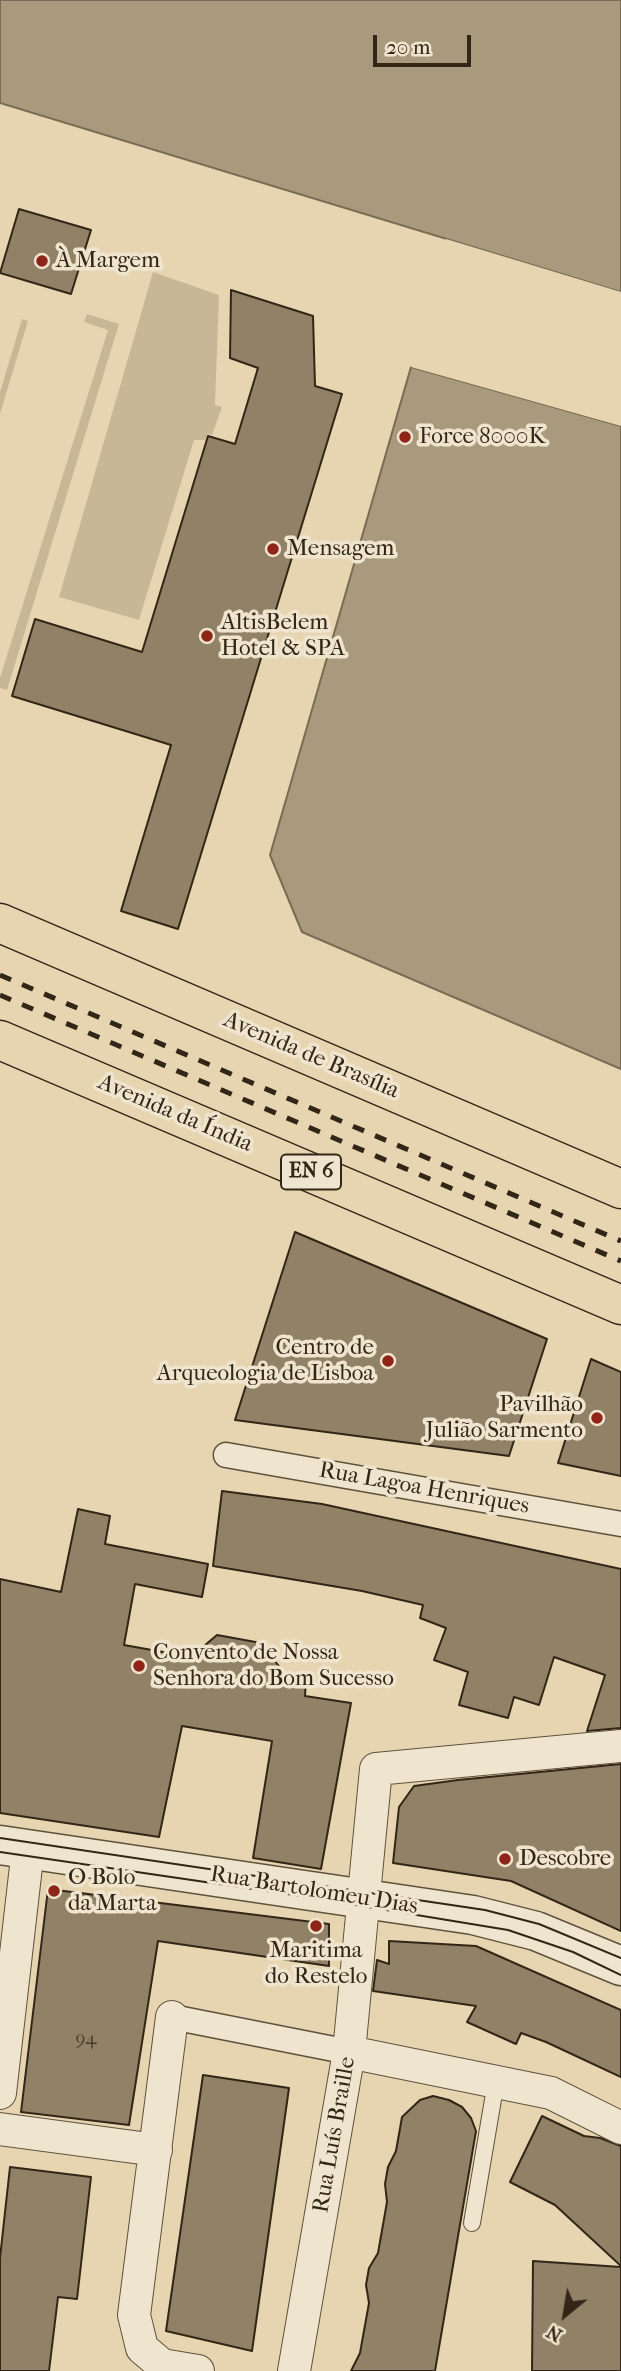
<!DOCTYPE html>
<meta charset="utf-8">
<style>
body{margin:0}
#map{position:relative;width:621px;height:2371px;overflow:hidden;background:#e7d5b2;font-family:"IM FELL French Canon",serif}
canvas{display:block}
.north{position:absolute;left:530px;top:2280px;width:70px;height:70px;-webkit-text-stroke:5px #efe4cd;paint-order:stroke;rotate:210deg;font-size:19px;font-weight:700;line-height:28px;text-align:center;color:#322616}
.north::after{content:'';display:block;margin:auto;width:24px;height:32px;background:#322616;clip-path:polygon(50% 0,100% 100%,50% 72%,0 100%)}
.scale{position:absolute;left:373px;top:35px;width:98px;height:32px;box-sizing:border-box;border:4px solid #322616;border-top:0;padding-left:9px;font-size:21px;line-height:24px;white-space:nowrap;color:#322616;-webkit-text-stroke:5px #efe4cd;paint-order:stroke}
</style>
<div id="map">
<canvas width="621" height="2371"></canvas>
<div class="north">N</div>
<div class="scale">20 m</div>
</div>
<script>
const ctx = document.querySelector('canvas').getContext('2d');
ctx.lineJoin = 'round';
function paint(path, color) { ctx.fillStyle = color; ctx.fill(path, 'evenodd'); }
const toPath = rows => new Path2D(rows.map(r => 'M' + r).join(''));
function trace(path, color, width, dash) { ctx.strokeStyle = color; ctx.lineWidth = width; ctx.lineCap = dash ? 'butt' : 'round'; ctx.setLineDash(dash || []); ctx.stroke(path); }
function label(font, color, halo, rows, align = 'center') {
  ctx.font = font + ' "IM FELL French Canon",serif'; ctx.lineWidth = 7; ctx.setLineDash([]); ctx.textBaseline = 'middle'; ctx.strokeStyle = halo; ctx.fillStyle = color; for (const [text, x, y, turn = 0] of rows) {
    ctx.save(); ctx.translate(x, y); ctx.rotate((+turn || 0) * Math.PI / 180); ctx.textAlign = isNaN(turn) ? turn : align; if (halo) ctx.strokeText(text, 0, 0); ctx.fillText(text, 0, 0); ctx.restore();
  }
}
const green = toPath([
 [153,272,219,295,215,405,222,407,212,435,208,434,205,440,194,440,139,620,59,597],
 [87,314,119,324,7,690,0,688,0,678,108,330,84,322],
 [22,319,28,321,0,414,0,392]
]);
const water = toPath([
 [0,0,621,0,621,292,0,103,0,0],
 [411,367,621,426,621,1069,302,932,270,855,411,367]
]);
const pier = toPath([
 [446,239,621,292,621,295,445,242],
 [412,364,621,422,621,426,411,367]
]);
const building = toPath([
 [19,209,91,230,71,294,0,273,19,209],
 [231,290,313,316,315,386,342,394,178,929,121,911,171,745,12,696,35,619,142,652,208,436,235,444,258,368,230,358,231,290],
 [295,1232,547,1339,509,1456,235,1420,295,1232],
 [591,1359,621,1372,621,1476,558,1463,591,1359],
 [222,1491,322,1504,621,1569,621,1728,587,1731,605,1675,554,1657,539,1705,514,1697,508,1718,459,1705,468,1672,434,1660,446,1628,420,1618,423,1605,362,1591,213,1566,222,1491],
 [78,1509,110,1516,105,1544,208,1564,202,1597,135,1584,124,1645,191,1657,217,1635,261,1643,285,1674,306,1678,305,1696,351,1703,321,1869,253,1858,272,1741,182,1726,159,1837,0,1813,0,1579,61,1592,78,1509],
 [621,1764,621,1931,511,1881,393,1863,399,1807,414,1786,458,1780,621,1764],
 [48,1889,329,1924,329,1966,158,1941,129,2125,21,2112,48,1889],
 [389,1941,476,1946,621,2010,621,2077,546,2042,521,2033,516,2044,467,2022,476,2006,373,1991,377,1960,389,1964,389,1941],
 [203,2075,289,2088,252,2351,166,2331,203,2075],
 [433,2096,449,2100,462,2107,471,2118,476,2131,435,2371,351,2371,360,2353,369,2303,366,2285,369,2268,378,2253,387,2202,385,2184,388,2167,396,2151,402,2117,420,2100,433,2096],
 [542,2116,584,2136,600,2138,621,2146,621,2266,555,2205,510,2182,542,2116],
 [10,2167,91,2177,77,2299,58,2297,49,2371,0,2371,0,2258,10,2167],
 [533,2261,621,2267,621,2371,532,2371,533,2261]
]);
const service = toPath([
 [472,2223,496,2082]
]);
const pedestrian = toPath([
 [226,1455,621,1524],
 [172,2017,349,2052]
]);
const minor = toPath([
 [172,2017,134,2315,142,2348,162,2365,198,2371],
 [349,2052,551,2093,621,2128],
 [0,2093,28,1849],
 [0,2129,156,2150],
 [294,2371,349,2052,376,1769,621,1746]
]);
const tertiary = toPath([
 [0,1845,473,1915,536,1931,621,1966]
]);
const primary = toPath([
 [0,923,621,1189],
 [0,1040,621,1305]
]);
const tram = toPath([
 [0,1838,485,1910,539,1924,621,1958],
 [0,1852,301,1896,508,1930,573,1952,621,1975]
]);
const rail = toPath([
 [0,975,621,1241],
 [0,995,621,1261]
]);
const markers = [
 [42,261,7,"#8f2418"],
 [405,437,7,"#8f2418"],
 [273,549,7,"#8f2418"],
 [207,636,7,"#8f2418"],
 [388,1361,7,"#8f2418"],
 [597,1418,7,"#8f2418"],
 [139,1666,7,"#8f2418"],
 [505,1859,7,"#8f2418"],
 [54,1891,7,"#8f2418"],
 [316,1926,7,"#8f2418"]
];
const numberNames = [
 ["94",86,2039]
];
const shields = [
 [311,1172,60]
];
const shieldNames = [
 ["EN 6",311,1172]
];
const poiNames = [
 ["À Margem",56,261],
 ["Force 8000K",419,437],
 ["Mensagem",287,549],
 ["AltisBelem",221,623],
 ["Hotel & SPA",221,649],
 ["Centro de",374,1348,"right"],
 ["Arqueologia de Lisboa",374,1374,"right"],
 ["Pavilhão",583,1405,"right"],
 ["Julião Sarmento",583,1431,"right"],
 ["Convento de Nossa",153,1653],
 ["Senhora do Bom Sucesso",153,1679],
 ["Descobre",519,1859],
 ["O Bolo",68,1878],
 ["da Marta",68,1904],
 ["Maritima",316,1951,"center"],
 ["do Restelo",316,1977,"center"]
];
const streetNames = [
 ["Avenida de Brasília",311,1056,23],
 ["Avenida da Índia",175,1114,23],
 ["Rua Lagoa Henriques",424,1489,10],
 ["Rua Bartolomeu Dias",314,1891,9],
 ["Rua Luís Braille",335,2135,-80]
];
paint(green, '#c8b797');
paint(water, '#a99a7d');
trace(water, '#796c54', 2);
paint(pier, '#e7d5b2');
paint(building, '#908167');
trace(building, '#322616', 2);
trace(service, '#5f523d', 18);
trace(pedestrian, '#5f523d', 27);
trace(minor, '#5f523d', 34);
trace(tertiary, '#5f523d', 41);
trace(primary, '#322616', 41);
trace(service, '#efe4cd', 16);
trace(pedestrian, '#efe4cd', 24);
trace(minor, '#efe4cd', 32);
trace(tertiary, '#efe4cd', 38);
trace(primary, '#e7d5b2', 38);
trace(tram, '#322616', 2);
trace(rail, '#322616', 5, [12, 12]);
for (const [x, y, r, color] of markers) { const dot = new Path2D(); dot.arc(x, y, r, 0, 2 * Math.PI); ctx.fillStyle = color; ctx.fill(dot); trace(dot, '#efe4cd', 2.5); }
label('19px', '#4a3d2a', null, numberNames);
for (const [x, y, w] of shields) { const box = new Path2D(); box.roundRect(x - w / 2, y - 17.5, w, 35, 5); ctx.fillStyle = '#efe4cd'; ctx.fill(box); trace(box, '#322616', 2); }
label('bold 21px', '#322616', null, shieldNames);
label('23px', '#322616', '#efe4cd', poiNames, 'left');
label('23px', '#322616', '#efe4cd', streetNames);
</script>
